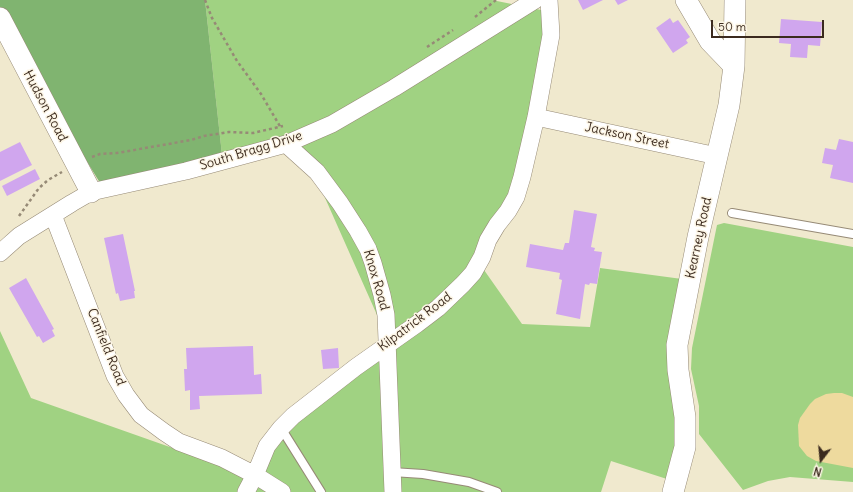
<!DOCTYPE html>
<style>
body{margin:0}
#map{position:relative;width:853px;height:492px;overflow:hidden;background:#f0e9ce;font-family:Delius,sans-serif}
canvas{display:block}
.north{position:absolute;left:801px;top:440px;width:40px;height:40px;-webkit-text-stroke:3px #fcf5e5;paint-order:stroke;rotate:196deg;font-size:11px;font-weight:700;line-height:16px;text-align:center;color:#3b2a1e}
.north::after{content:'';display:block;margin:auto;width:14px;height:18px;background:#3b2a1e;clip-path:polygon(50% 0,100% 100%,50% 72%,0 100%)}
.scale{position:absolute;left:711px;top:20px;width:113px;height:18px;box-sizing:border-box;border:2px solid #3b2a1e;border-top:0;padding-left:5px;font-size:12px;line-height:14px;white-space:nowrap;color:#3b2a1e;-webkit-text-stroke:3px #fcf5e5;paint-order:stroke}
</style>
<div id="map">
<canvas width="853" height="492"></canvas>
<div class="north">N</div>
<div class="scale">50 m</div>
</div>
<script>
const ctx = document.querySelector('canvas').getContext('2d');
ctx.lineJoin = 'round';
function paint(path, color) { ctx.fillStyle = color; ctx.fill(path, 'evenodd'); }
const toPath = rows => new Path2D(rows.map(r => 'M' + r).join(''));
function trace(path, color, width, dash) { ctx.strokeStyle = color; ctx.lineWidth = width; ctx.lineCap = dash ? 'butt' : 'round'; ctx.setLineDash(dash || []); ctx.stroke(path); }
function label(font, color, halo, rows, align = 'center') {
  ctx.font = font + ' Delius,sans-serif'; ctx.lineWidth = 3; ctx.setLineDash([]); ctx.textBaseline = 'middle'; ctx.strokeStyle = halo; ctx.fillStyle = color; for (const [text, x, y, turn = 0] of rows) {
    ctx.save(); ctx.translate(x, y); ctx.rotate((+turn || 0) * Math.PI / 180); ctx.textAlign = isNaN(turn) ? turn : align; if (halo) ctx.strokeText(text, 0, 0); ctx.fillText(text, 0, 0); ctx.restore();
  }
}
const green = toPath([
 [205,0,492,0,546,11,522,179,477,260,522,324,590,327,600,268,682,279,679,440,670,480,611,461,601,492,0,492,0,331,31,398,252,476,278,426,393,351,302,146,223,164],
 [724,223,853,247,853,482,790,477,768,481,743,490,699,434,699,406,691,369,692,348,717,225]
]);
const forest = toPath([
 [0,0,205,0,223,164,105,191,0,20]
]);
const sand = toPath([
 [834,393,842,393,853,397,853,468,816,461,807,456,799,446,798,425,800,418,810,404,815,399,826,394]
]);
const building = toPath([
 [578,0,603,0,583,10],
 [615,0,628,0,618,5],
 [670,18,673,23,678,20,690,37,686,40,688,43,673,53,656,28],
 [781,19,822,22,820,46,808,45,807,58,790,57,791,44,779,43],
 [839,139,853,142,853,183,830,178,833,165,822,163,825,148,836,150],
 [20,142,32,165,0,181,0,152],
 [35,169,40,179,7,196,2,186],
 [574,210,597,214,591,247,595,248,594,251,602,252,597,284,590,283,589,285,585,284,580,319,556,314,562,280,559,279,560,273,526,267,530,244,563,250,565,243,569,243],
 [123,234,135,291,134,291,135,298,120,301,118,293,116,294,104,238],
 [26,278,54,329,52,330,55,336,43,343,39,336,37,337,9,288],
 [253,346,254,375,261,374,262,394,199,396,200,409,190,410,190,390,185,391,184,369,187,369,186,348],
 [338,348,339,368,323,369,321,350]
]);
const path = toPath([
 [205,0,212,18,237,61,261,94,281,128],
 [475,17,496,0],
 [427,47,453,30],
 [92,157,100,154,117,153,191,140,204,136,229,132,253,133,283,126],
 [19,216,39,188,48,180,62,172]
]);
const service = toPath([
 [732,213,853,234],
 [281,428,321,492],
 [392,472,423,474,469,482,497,492]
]);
const minor = toPath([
 [536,117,717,156],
 [286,144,317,172,340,203,358,231,368,249,373,263,382,295,386,315,393,492],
 [53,215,115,376,126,395,141,415,164,432,179,442,222,458,255,475,282,492],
 [0,253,19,236,72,203,91,192,186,171,286,144,332,124,394,88,535,0],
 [246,492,255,475,267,446,281,428,293,416,356,367,417,324,438,308,463,284,473,273,482,257,488,240,497,225,508,211,516,197,522,177,536,117,551,35,549,0]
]);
const tertiary = toPath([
 [686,0,710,41,734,66],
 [0,18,91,192],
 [673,492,685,447,685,417,678,370,677,345,698,237,729,105,734,66,735,0]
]);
const streetNames = [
 ["Hudson Road",45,106,62],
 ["Jackson Street",627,136,12],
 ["South Bragg Drive",251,151,-17],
 ["Kearney Road",699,238,-78],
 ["Knox Road",376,280,74],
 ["Kilpatrick Road",415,322,-37],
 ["Canfield Road",106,347,68]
];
paint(green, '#a0d282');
paint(forest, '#80b470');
paint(sand, '#eeda9e');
paint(building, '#d0a6ee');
trace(service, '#968a76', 10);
trace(minor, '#968a76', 18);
trace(tertiary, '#968a76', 22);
trace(path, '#968a76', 2.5, [3, 3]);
trace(service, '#fff', 8);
trace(minor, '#fff', 17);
trace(tertiary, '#fff', 21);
label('13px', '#3b2a1e', '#fcf5e5', streetNames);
</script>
